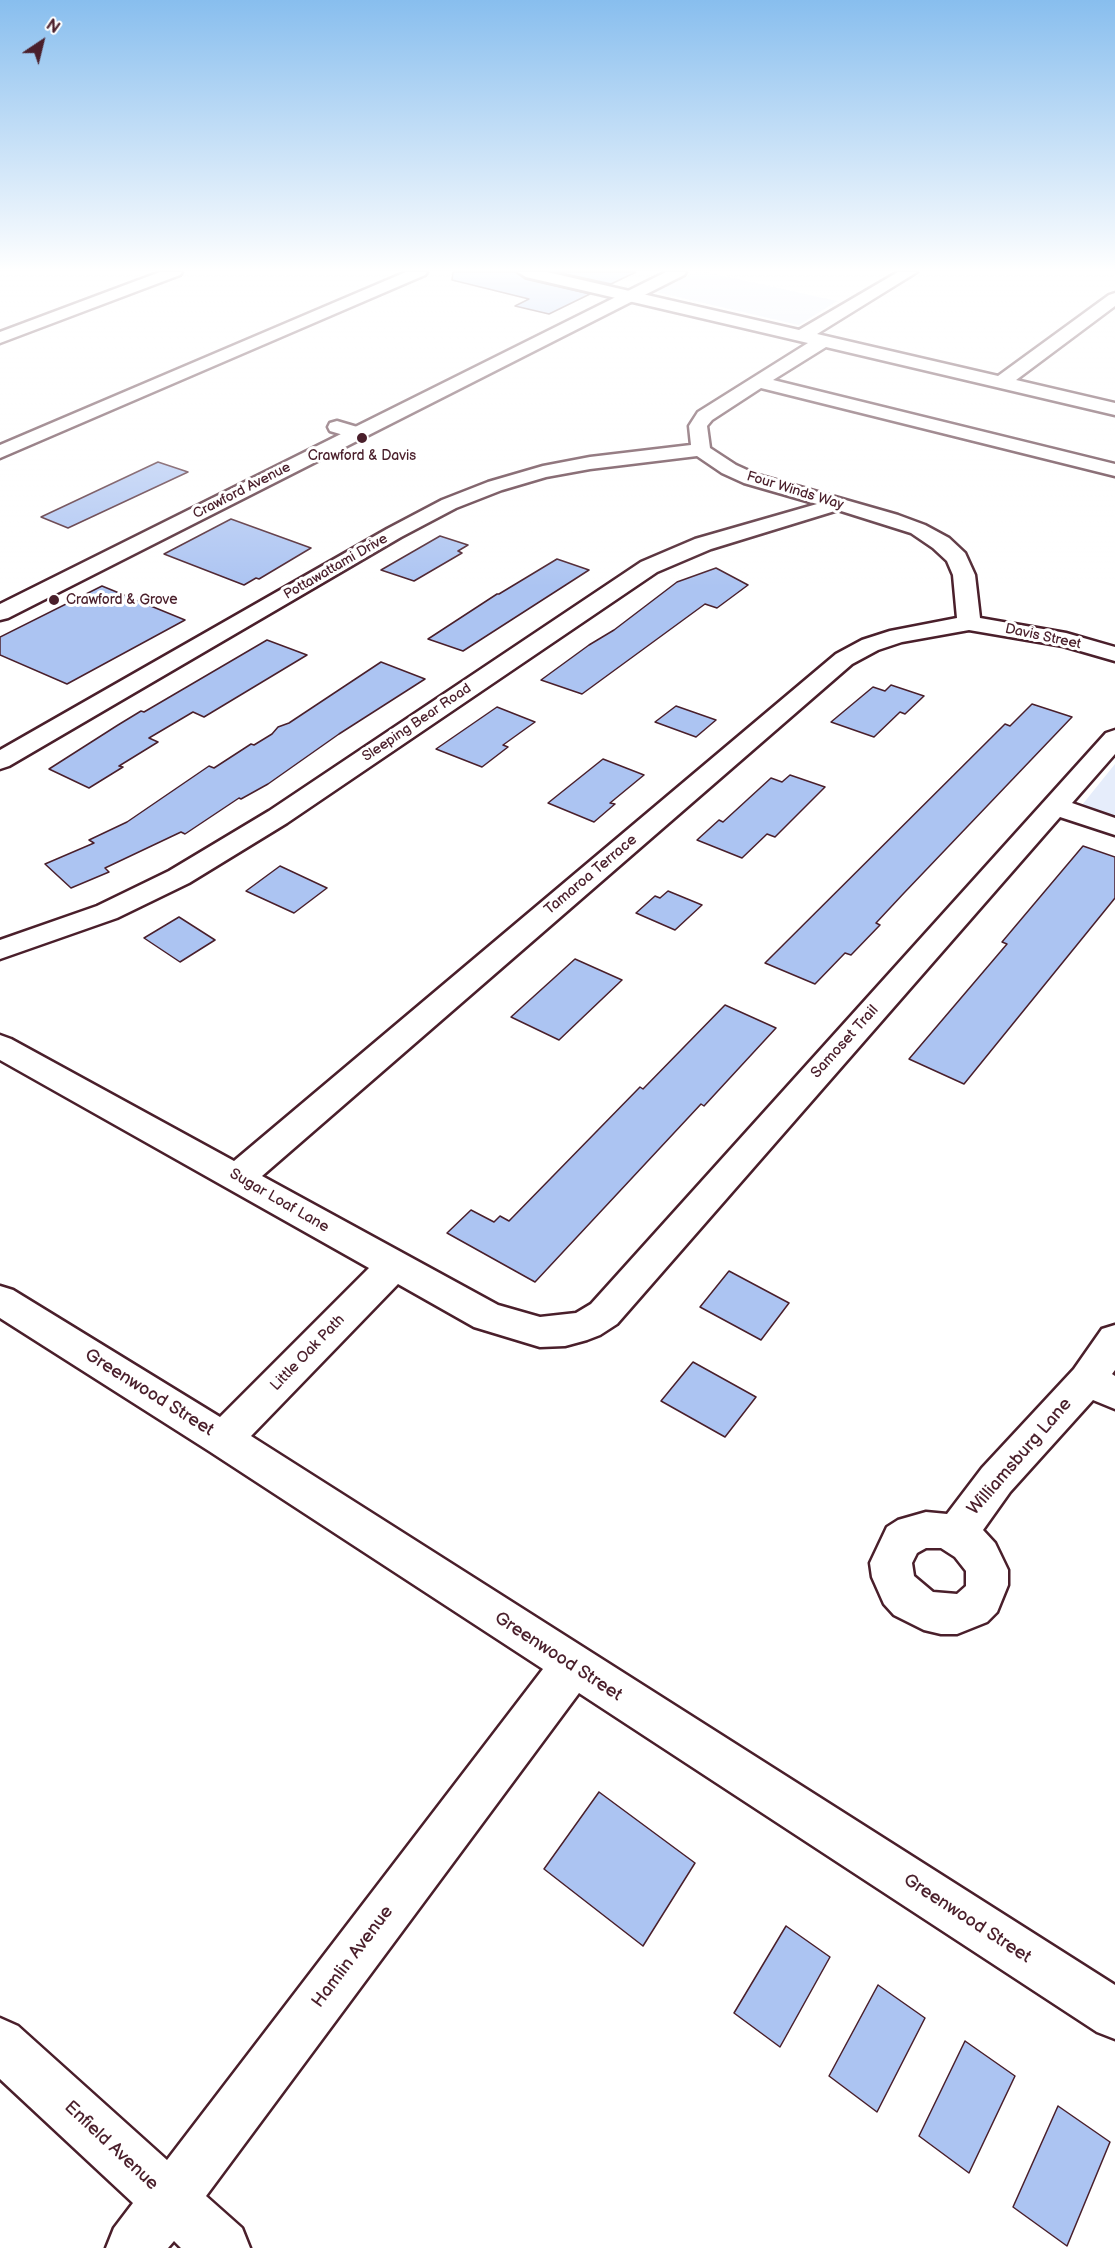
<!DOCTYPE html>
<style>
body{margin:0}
#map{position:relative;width:1115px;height:2248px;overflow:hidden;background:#fff;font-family:"Balsamiq Sans",sans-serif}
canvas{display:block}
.north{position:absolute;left:12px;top:12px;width:60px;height:60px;-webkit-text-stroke:4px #fff;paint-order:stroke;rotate:35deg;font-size:16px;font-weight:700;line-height:24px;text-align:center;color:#4a1f2b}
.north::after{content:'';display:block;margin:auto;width:21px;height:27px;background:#4a1f2b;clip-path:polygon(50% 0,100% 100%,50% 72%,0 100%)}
</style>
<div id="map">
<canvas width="1115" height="2248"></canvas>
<div class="north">N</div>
</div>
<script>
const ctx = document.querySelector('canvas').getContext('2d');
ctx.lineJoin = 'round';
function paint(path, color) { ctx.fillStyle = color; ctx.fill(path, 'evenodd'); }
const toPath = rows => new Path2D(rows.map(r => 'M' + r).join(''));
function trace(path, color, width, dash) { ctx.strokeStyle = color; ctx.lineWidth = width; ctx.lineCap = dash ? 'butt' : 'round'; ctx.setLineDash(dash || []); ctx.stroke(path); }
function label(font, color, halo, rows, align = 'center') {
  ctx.font = font + ' "Balsamiq Sans",sans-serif'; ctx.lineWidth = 6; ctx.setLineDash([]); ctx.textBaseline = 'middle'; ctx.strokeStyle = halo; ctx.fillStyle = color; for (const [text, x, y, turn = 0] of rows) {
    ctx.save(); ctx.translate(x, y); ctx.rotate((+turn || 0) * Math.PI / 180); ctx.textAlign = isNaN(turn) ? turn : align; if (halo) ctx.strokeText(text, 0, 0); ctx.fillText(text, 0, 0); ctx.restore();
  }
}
const built = toPath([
 [695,272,706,272,837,301,799,325,656,292],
 [1115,764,1115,817,1082,805]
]);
const building = toPath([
 [453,272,516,272,525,279,590,294,549,314,515,306,529,299,452,280,453,272],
 [557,272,636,272,611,284,557,272],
 [158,462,188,472,68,528,41,517,158,462],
 [231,519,311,548,259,579,256,578,244,585,164,554,231,519],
 [440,536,468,545,458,551,462,553,414,581,381,570,440,536],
 [557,559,589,570,463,651,428,639,497,594,499,594,557,559],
 [716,568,748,585,717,608,705,604,582,694,541,680,589,645,614,630,677,582,716,568],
 [102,586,185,620,67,684,0,655,0,637,102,586],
 [267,640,307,655,204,717,193,712,149,738,158,742,119,766,123,767,89,788,49,769,118,725,141,711,144,712,267,640],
 [381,662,425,679,339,734,268,784,241,799,239,798,185,834,181,832,105,868,109,872,71,888,45,864,94,843,89,840,127,822,209,766,214,768,251,744,254,745,272,734,278,727,289,723,381,662],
 [891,685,924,696,905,714,900,712,874,737,831,722,873,687,885,691,891,685],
 [1032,704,1072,717,904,893,876,923,880,925,851,955,845,953,815,984,765,963,1005,724,1010,726,1032,704],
 [676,706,716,720,696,737,655,722,676,706],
 [497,707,535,722,503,745,508,747,482,767,436,749,497,707],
 [603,759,644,775,610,803,615,804,594,822,548,803,603,759],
 [790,775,825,787,775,837,767,834,742,858,697,840,719,820,723,822,771,778,782,782,790,775],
 [1083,846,1115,857,1115,898,964,1084,909,1059,1007,944,1002,942,1083,846],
 [280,866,327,888,294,913,246,891,280,866],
 [668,891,702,905,675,930,636,913,655,896,660,898,668,891],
 [179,917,215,940,180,962,144,938,179,917],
 [575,959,622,980,559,1040,511,1017,575,959],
 [725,1005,776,1028,704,1106,701,1104,535,1282,447,1233,471,1210,494,1222,500,1216,509,1221,640,1087,643,1089,725,1005],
 [729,1271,789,1303,761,1340,700,1307,729,1271],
 [693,1362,756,1397,725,1437,661,1401,693,1362],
 [599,1792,695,1863,643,1946,544,1869,599,1792],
 [786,1926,830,1957,780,2047,734,2013,786,1926],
 [878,1985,925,2018,877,2112,829,2076,878,1985],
 [965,2041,1015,2076,969,2173,919,2136,965,2041],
 [1058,2106,1110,2142,1067,2246,1013,2207,1058,2106]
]);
const minor = toPath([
 [160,272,182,272,180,275,0,343,0,332,160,272],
 [406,272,427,272,425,275,0,458,0,445,406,272],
 [518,272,547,272,799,330,898,272,917,272,817,334,998,376,1109,295,1115,293,1115,306,1016,380,1115,403,1115,415,826,347,773,380,1115,464,1115,476,761,388,712,420,707,426,710,448,736,465,758,475,898,515,925,525,949,538,965,553,975,575,980,618,1066,633,1115,647,1115,661,1063,646,969,630,902,642,878,650,852,664,262,1176,498,1305,540,1317,576,1313,591,1304,1106,733,1115,730,1115,754,1072,803,1115,818,1115,835,1060,817,617,1324,600,1335,587,1340,565,1346,540,1347,474,1327,398,1284,251,1436,1115,1985,1115,2039,1097,2032,579,1693,206,2196,242,2228,250,2248,181,2248,174,2241,168,2248,106,2248,114,2228,133,2203,0,2079,0,2018,18,2026,167,2160,543,1669,209,1451,0,1318,0,1286,13,1290,220,1417,369,1268,0,1060,0,1035,11,1039,234,1161,836,654,862,640,890,631,957,618,953,575,947,561,933,548,911,533,838,510,711,549,657,572,287,823,189,883,117,918,0,959,0,940,97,906,169,871,269,811,641,562,695,539,817,504,744,483,722,473,697,456,590,469,546,477,502,490,456,508,401,537,9,766,0,769,0,750,387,529,442,500,488,482,543,466,590,457,691,445,689,426,698,412,808,343,526,277,518,272],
 [337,421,364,429,367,433,364,437,357,439,330,431,328,427,330,423,337,421],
 [1115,1325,1115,1370,1112,1374,1115,1376,1115,1409,1093,1400,1010,1492,983,1530,995,1543,1008,1570,1008,1585,997,1612,987,1622,957,1634,941,1634,924,1630,894,1615,884,1604,872,1577,870,1563,887,1527,898,1520,926,1512,947,1514,982,1468,1074,1369,1102,1329,1115,1325],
 [941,1548,955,1557,966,1571,966,1586,957,1594,933,1592,914,1576,912,1563,917,1553,926,1548,941,1548]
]);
const major = toPath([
 [666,272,686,272,684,275,8,618,0,620,0,604,666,272]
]);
const markers = [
 [362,438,6,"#4a1f2b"],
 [54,600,6,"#4a1f2b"]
];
const farPoinames = [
 ["Crawford & Davis",362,456],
 ["Crawford & Grove",66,600,"left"]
];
const farStreetnames = [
 ["Crawford Avenue",242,491,-27],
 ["Four Winds Way",795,491,17],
 ["Pottawattami Drive",336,567,-30],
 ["Davis Street",1043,637,12],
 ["Sleeping Bear Road",417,723,-34]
];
const streetNames = [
 ["Tamaroa Terrace",591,875,-40],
 ["Samoset Trail",845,1042,-48],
 ["Sugar Loaf Lane",279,1201,30],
 ["Little Oak Path",308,1353,-46]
];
const nearStreetnames = [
 ["Greenwood Street",149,1393,32],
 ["Williamsburg Lane",1020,1457,-49],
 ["Greenwood Street",558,1657,33],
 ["Greenwood Street",967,1919,33],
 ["Hamlin Avenue",353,1957,-53],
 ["Enfield Avenue",111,2146,43]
];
paint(built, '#e6edfb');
paint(building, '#acc4f2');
trace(building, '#4a1f2b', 1.5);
trace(minor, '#4a1f2b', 5);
trace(major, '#4a1f2b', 5);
paint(minor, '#fff');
paint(major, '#fff');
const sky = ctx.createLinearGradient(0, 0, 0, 587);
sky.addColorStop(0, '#88beee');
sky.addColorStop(0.46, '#fff');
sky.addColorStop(1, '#ffffff00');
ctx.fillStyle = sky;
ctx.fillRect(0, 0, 1115, 587);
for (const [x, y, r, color] of markers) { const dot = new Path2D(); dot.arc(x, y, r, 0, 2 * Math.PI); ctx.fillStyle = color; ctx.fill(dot); trace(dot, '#fff', 2); }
label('14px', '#4a1f2b', '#fff', farPoinames);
label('14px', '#4a1f2b', '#fff', farStreetnames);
label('15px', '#4a1f2b', '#fff', streetNames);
label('18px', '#4a1f2b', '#fff', nearStreetnames);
</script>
